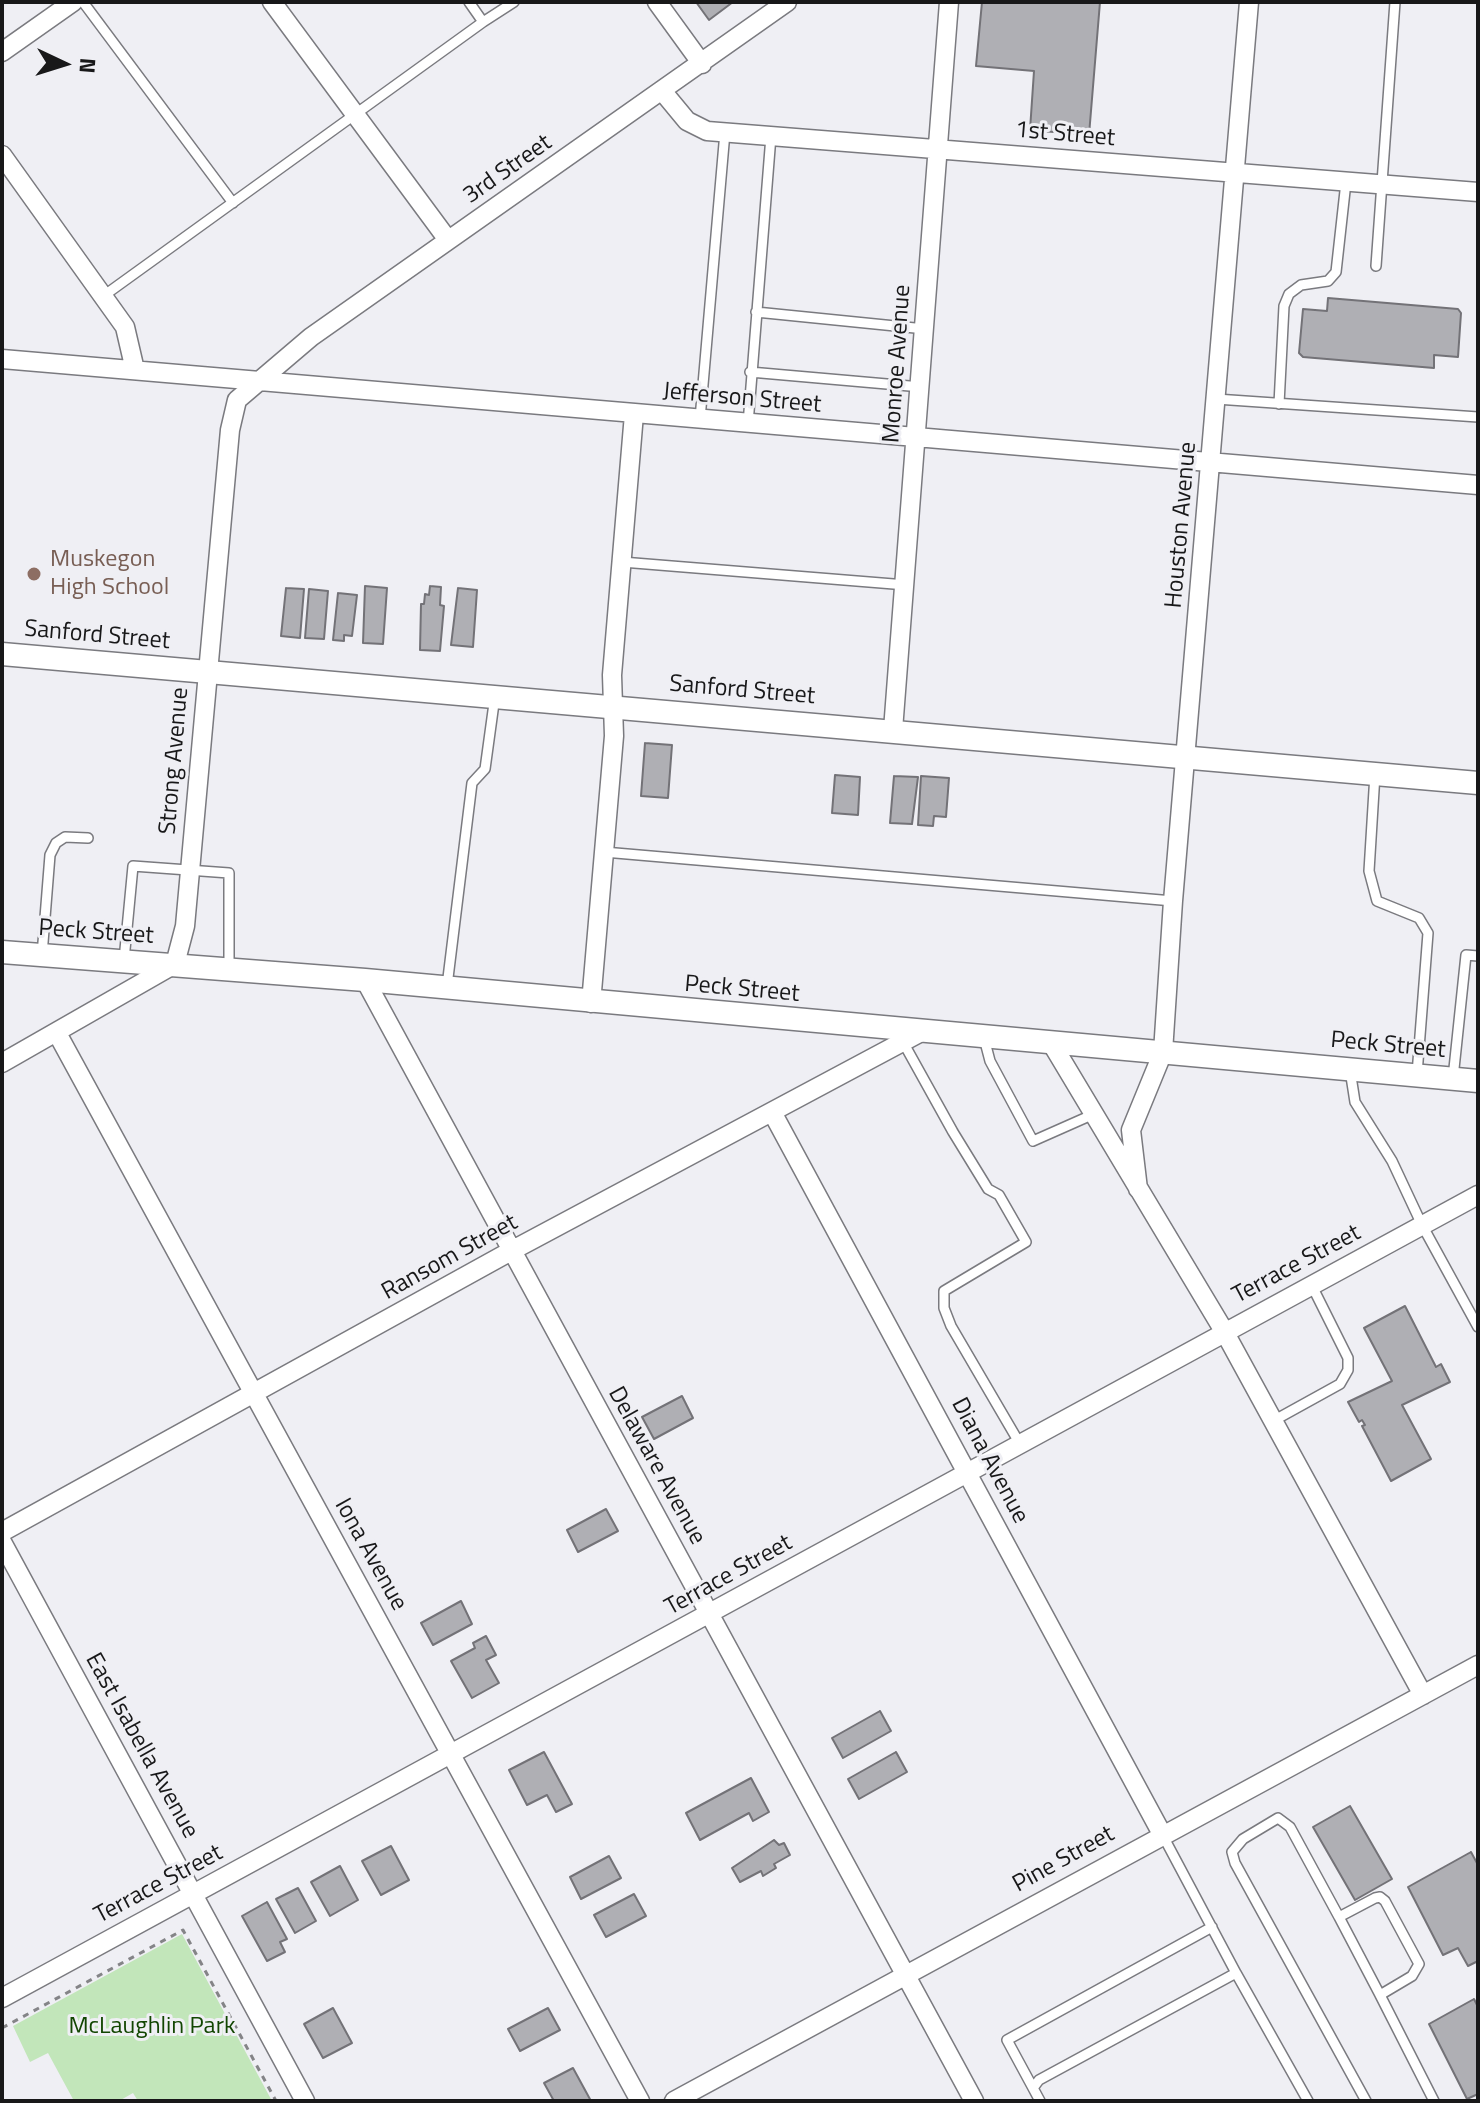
<!DOCTYPE html>
<style>
body{margin:0}
#map{position:relative;width:1480px;height:2103px;overflow:hidden;background:#efeff4;font-family:"Titillium Web",sans-serif}
canvas{display:block}
.frame{position:absolute;inset:0;border:4px solid #181819;pointer-events:none}
.north{position:absolute;left:24px;top:24px;width:80px;height:80px;-webkit-text-stroke:6px #efeff4;paint-order:stroke;rotate:94deg;font-size:22px;font-weight:700;line-height:32px;text-align:center;color:#181819}
.north::after{content:'';display:block;margin:auto;width:28px;height:36px;background:#181819;clip-path:polygon(50% 0,100% 100%,50% 72%,0 100%)}
</style>
<div id="map">
<canvas width="1480" height="2103"></canvas>
<div class="frame"></div>
<div class="north">N</div>
</div>
<script>
const ctx = document.querySelector('canvas').getContext('2d');
ctx.lineJoin = 'round';
function paint(path, color) { ctx.fillStyle = color; ctx.fill(path, 'evenodd'); }
const toPath = rows => new Path2D(rows.map(r => 'M' + r).join(''));
function trace(path, color, width, dash) { ctx.strokeStyle = color; ctx.lineWidth = width; ctx.lineCap = dash ? 'butt' : 'round'; ctx.setLineDash(dash || []); ctx.stroke(path); }
function label(font, color, halo, rows, align = 'center') {
  ctx.font = font + ' "Titillium Web",sans-serif'; ctx.lineWidth = 6; ctx.setLineDash([]); ctx.textBaseline = 'middle'; ctx.strokeStyle = halo; ctx.fillStyle = color; for (const [text, x, y, turn = 0] of rows) {
    ctx.save(); ctx.translate(x, y); ctx.rotate((+turn || 0) * Math.PI / 180); ctx.textAlign = isNaN(turn) ? turn : align; if (halo) ctx.strokeText(text, 0, 0); ctx.fillText(text, 0, 0); ctx.restore();
  }
}
const green = toPath([
 [182,1934,272,2101,138,2101,133,2093,119,2101,74,2101,48,2053,30,2062,13,2026]
]);
const building = toPath([
 [696,2,733,2,709,20,696,2],
 [982,2,1100,2,1089,135,1030,130,1034,71,976,66,982,2],
 [1328,298,1458,309,1461,313,1458,357,1434,355,1434,368,1303,357,1299,353,1303,309,1327,311,1328,298],
 [365,586,387,588,383,644,363,643,365,586],
 [430,586,441,587,440,605,444,606,440,651,420,650,421,604,424,604,425,594,429,595,430,586],
 [286,588,304,589,300,638,281,636,286,588],
 [458,588,477,590,473,647,451,645,458,588],
 [309,589,328,591,324,639,305,638,309,589],
 [338,593,357,595,352,636,344,635,344,641,333,640,338,593],
 [645,743,672,745,668,798,641,796,645,743],
 [835,775,860,777,858,815,832,813,835,775],
 [894,776,918,777,912,824,890,823,894,776],
 [921,776,949,778,946,817,934,816,933,826,918,825,921,776],
 [1405,1306,1436,1367,1441,1364,1450,1382,1402,1405,1431,1459,1391,1481,1362,1426,1365,1425,1362,1420,1359,1422,1348,1402,1392,1381,1364,1328,1405,1306],
 [682,1396,693,1418,654,1439,642,1417,682,1396],
 [606,1509,618,1531,578,1552,567,1530,606,1509],
 [461,1601,472,1624,433,1645,421,1623,461,1601],
 [486,1636,496,1655,486,1660,499,1683,472,1698,451,1661,475,1648,473,1643,486,1636],
 [880,1711,891,1731,843,1758,832,1738,880,1711],
 [544,1752,572,1804,556,1812,547,1795,527,1805,509,1770,544,1752],
 [896,1752,907,1772,859,1799,848,1779,896,1752],
 [751,1778,769,1812,753,1821,749,1813,700,1840,686,1813,751,1778],
 [1350,1806,1392,1879,1355,1900,1313,1827,1350,1806],
 [774,1840,779,1845,784,1843,790,1855,774,1864,776,1868,763,1876,761,1871,740,1882,732,1868,774,1840],
 [391,1846,409,1880,381,1895,362,1861,391,1846],
 [1471,1852,1478,1865,1478,1961,1468,1966,1458,1948,1443,1955,1408,1887,1471,1852],
 [609,1856,621,1878,581,1899,570,1877,609,1856],
 [340,1866,358,1900,330,1916,311,1882,340,1866],
 [298,1888,316,1921,295,1933,276,1899,298,1888],
 [634,1894,646,1916,606,1937,594,1915,634,1894],
 [267,1902,287,1939,280,1942,285,1952,267,1961,242,1916,267,1902],
 [1474,1999,1478,2007,1478,2094,1467,2099,1429,2024,1474,1999],
 [333,2008,352,2043,323,2058,304,2024,333,2008],
 [548,2008,560,2030,520,2051,508,2029,548,2008],
 [573,2068,591,2101,554,2101,544,2083,573,2068]
]);
const path = toPath([
 [2,2028,183,1930,276,2101]
]);
const service = toPath([
 [83,2,233,203],
 [483,22,514,2],
 [1376,266,1395,2],
 [102,297,483,22,469,2],
 [756,312,925,329],
 [750,372,921,387],
 [1216,399,1478,417],
 [1279,404,1284,306,1289,294,1301,285,1328,281,1336,272,1346,182],
 [700,419,725,132],
 [748,424,771,136],
 [622,562,906,585],
 [1375,774,1369,871,1377,901,1419,918,1428,933,1417,1074],
 [604,852,1173,901],
 [42,955,50,855,56,843,65,837,88,838],
 [124,960,133,866,229,873,229,968],
 [447,986,472,783,485,769,495,696],
 [984,1038,990,1061,1033,1141,1094,1114],
 [903,1042,953,1132,988,1189,999,1195,1026,1242,944,1291,944,1308,951,1326,1020,1444],
 [1350,1070,1355,1102,1392,1161,1422,1225,1478,1327],
 [1453,1078,1466,955,1478,956],
 [1273,1421,1340,1384,1348,1370,1348,1358,1311,1284],
 [1162,1834,1236,1973],
 [1339,1917,1380,1995],
 [1033,2088,1007,2040,1212,1927],
 [1040,2101,1033,2088,1039,2080,1236,1973,1308,2101],
 [1366,2101,1235,1863,1232,1852,1243,1839,1278,1818,1290,1827,1339,1917,1375,1898,1380,1897,1385,1901,1419,1964,1412,1976,1380,1995,1434,2101]
]);
const minor = toPath([
 [272,2,448,240],
 [657,2,702,64],
 [2,52,73,2],
 [663,92,687,121,707,131,1478,192],
 [2,155,125,327,135,370],
 [2,359,1478,485],
 [893,730,949,2],
 [365,980,974,2101],
 [591,1003,614,736,612,675,634,414],
 [57,1033,640,2101],
 [1052,1044,1224,1331,1423,1695],
 [2,1063,175,964,185,926,230,430,237,400,311,337,787,2],
 [772,1112,1162,1834],
 [1138,1189,1131,1130,1163,1052,1173,901,1249,2],
 [2,1532,511,1251,923,1031],
 [2,1542,305,2101],
 [2,1998,1478,1195],
 [674,2101,1478,1665]
]);
const tertiary = toPath([
 [2,654,1478,783],
 [2,952,365,980,1478,1081]
]);
const markers = [
 [34,574,8,"#8d6e63"]
];
const streetNames = [
 ["1st Street",1065,135,5],
 ["3rd Street",508,170,-35],
 ["Monroe Avenue",898,364,-86],
 ["Jefferson Street",742,399,5],
 ["Houston Avenue",1182,525,-85],
 ["Sanford Street",97,636,5],
 ["Sanford Street",742,691,5],
 ["Strong Avenue",175,761,-85],
 ["Peck Street",96,933,4],
 ["Peck Street",742,990,5],
 ["Peck Street",1388,1046,5],
 ["Ransom Street",450,1258,-29],
 ["Terrace Street",1297,1265,-28],
 ["Diana Avenue",989,1461,62],
 ["Delaware Avenue",656,1466,61],
 ["Iona Avenue",370,1555,61],
 ["Terrace Street",729,1576,-29],
 ["East Isabella Avenue",141,1746,61],
 ["Pine Street",1064,1860,-29],
 ["Terrace Street",159,1885,-28]
];
const educationNames = [
 ["Muskegon",50,560],
 ["High School",50,588]
];
const parkNames = [
 ["McLaughlin Park",152,2027]
];
paint(green, '#c2e6ba');
paint(building, '#afafb4');
trace(building, '#737277', 2);
trace(service, '#7a7a7f', 12);
trace(minor, '#7a7a7f', 21);
trace(tertiary, '#7a7a7f', 25);
trace(path, '#848487', 3, [6, 6]);
trace(service, '#fff', 9);
trace(minor, '#fff', 18);
trace(tertiary, '#fff', 22);
for (const [x, y, r, color] of markers) { const dot = new Path2D(); dot.arc(x, y, r, 0, 2 * Math.PI); ctx.fillStyle = color; ctx.fill(dot); trace(dot, '#efeff4', 3); }
label('24px', '#181819', '#efeff4', streetNames);
label('24px', '#785e54', '#efeff4', educationNames, 'left');
label('24px', '#124602', '#efeff4', parkNames);
</script>
